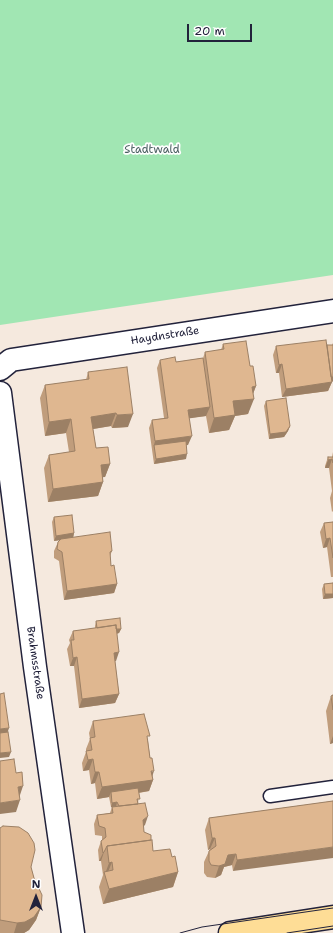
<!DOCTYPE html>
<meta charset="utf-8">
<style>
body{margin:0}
#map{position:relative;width:333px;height:933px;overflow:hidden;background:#f5e9de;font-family:"Shantell Sans",sans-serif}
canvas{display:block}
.north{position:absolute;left:16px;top:877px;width:40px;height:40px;-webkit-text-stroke:3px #fff;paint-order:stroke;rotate:0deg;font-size:11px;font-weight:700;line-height:16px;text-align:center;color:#22223b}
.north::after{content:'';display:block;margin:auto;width:14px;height:18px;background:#22223b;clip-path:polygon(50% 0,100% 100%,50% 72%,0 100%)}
.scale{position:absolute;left:187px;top:24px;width:65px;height:18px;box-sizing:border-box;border:2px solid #22223b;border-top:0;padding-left:5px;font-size:12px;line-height:14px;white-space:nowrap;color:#22223b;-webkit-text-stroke:3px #fff;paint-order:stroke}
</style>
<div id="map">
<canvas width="333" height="933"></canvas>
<div class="north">N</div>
<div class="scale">20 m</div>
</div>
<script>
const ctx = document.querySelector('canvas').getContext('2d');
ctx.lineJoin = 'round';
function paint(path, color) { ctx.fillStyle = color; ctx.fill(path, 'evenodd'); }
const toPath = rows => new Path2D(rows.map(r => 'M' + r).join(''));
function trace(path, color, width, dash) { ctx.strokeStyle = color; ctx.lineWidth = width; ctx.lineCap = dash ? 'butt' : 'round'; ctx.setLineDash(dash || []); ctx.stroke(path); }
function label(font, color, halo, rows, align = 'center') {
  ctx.font = font + ' "Shantell Sans",sans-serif'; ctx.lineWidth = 3.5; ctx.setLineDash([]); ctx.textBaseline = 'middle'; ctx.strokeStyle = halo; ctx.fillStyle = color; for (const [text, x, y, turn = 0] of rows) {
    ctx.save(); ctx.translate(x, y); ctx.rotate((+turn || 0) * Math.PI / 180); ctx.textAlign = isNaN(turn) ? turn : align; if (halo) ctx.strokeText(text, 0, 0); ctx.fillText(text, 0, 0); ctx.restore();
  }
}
const green = toPath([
 [0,0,333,0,333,275,0,325]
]);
const lane = toPath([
 [270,796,333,787]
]);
const street = toPath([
 [0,369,11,360,333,311],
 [0,393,35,667,73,933]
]);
const primary = toPath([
 [230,933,333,917]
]);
const tram = toPath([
 [180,933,202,927,333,908],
 [287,933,333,926]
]);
const wall = toPath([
 [333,343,333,381,332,382,328,391,282,397,279,373,276,373,273,355,276,346,327,345,332,345],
 [223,344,250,366,256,386,253,394,248,414,235,416,229,430,209,433,206,416,189,418,188,445,186,445,186,459,154,464,149,428,152,420,164,418,157,368,160,360,176,362,203,358,205,352,221,350],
 [88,372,128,427,112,428,111,426,93,429,96,448,110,464,105,477,103,477,103,482,98,496,48,502,44,468,49,455,69,452,66,433,45,436,40,398,45,385,86,380],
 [266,401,290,426,288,431,284,437,269,439,264,406],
 [333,452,333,511,332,512,330,498,332,491,329,468,325,468,325,466,328,457,332,457],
 [54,517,74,533,73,538,112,551,110,556,111,566,117,584,114,593,64,600,59,561,54,558,54,551,58,542,61,540,54,541,52,522],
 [333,522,333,577,331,577,327,547,323,548,320,532,324,523],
 [333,583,333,598,323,599,322,589,324,584],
 [96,621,121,629,119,633,117,634,116,661,115,661,119,694,115,703,79,708,74,666,70,666,67,649,70,643,69,640,73,631,95,628,95,626],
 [333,695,333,743,330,744,326,711,331,696],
 [93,721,148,741,153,780,149,791,139,793,138,804,145,825,143,826,144,832,153,851,172,857,178,872,173,887,103,904,99,887,103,875,101,861,99,861,98,850,101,841,102,840,102,836,95,835,94,824,97,815,110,813,112,807,111,807,109,797,97,799,95,783,91,784,89,770,83,771,82,763,86,752,86,749,90,739,89,733],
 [333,801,233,871,232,865,224,867,221,875,215,878,207,877,204,873,204,862,209,851,210,849,208,850,205,830,209,818],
 [0,828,31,867,41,907,36,920,29,930,24,933,0,933]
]);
const shadedWall = toPath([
 [282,364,279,373,276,373,279,365],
 [329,377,333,377,333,381,327,382],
 [332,382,328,391,282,397,286,389],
 [256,386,251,399,254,399,248,414,235,416,229,430,209,433,214,418,233,401,252,387],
 [210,407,206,416,185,419,188,410],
 [116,413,111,426,87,430,91,417],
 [133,414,128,427,112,428,117,415],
 [71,419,66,433,45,436,49,422],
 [290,426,288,431,284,437,269,439,270,434],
 [192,436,188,445,154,450,154,445,155,441],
 [187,454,186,459,154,464,156,459],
 [332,459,329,468,325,468,328,460],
 [110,464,105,477,96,478,101,465],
 [103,482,98,496,48,502,53,489],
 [74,533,73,538,54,541,56,536],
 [330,538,327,547,323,548,326,539],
 [117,584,114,593,64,600,67,591],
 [325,594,333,594,333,598,323,599],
 [121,629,119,633,96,636,98,631],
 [119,652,116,661,110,662,114,653],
 [77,657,74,666,70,666,73,658],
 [119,694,115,703,79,708,82,699],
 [9,728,6,737,0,738,0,729],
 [333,736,333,743,330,744],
 [11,752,9,757,0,758,0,753],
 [93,759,89,770,83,771,88,760],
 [154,771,151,780,153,780,149,791,111,797,111,792,109,797,97,799,102,787],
 [95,772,99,772,95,783,91,784],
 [23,786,19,798,18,787],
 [20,800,16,812,0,814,0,803],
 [117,802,116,807,111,807,112,803],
 [148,816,145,825,139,829,143,820],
 [212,838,215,838,210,849,208,850],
 [333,847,333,858,233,871,237,860],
 [104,852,101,861,99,861,103,853],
 [236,854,232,865,224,867,221,875,215,878,219,866,228,855],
 [112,862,106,877,105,874,109,863],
 [178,872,173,887,103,904,109,889],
 [41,907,36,920,29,930,24,933,14,933,17,923]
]);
const building = toPath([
 [326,340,332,382,286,389,282,364,279,365,276,346,326,340],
 [246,341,250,366,253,366,256,386,252,387,254,399,233,401,235,415,214,418,205,352,224,349,223,344,246,341],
 [327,345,333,345,333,377,331,377,327,345],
 [175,357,176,362,203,358,210,407,188,410,192,436,155,441,152,420,168,418,160,360,175,357],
 [127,367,133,414,117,415,116,413,91,417,96,448,108,447,110,464,101,465,103,482,53,489,49,455,75,451,71,419,49,422,45,385,89,379,88,372,127,367],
 [286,398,290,426,286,432,270,434,266,401,286,398],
 [186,441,187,454,156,459,154,445,186,441],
 [328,457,333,457,333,463,332,459,328,460,328,457],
 [72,515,74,533,56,536,54,517,72,515],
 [333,522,333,558,330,538,326,539,324,523,333,522],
 [110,532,112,551,110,552,111,566,114,565,117,584,67,591,62,552,57,549,58,542,61,539,110,532],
 [333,583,333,594,325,594,324,584,333,583],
 [120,618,121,629,116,629,116,625,97,628,96,621,120,618],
 [116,625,119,652,114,653,119,694,82,699,77,657,73,658,71,640,74,640,73,631,116,625],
 [4,693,9,728,0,729,0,694,4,693],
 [333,695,333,710,331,696,333,695],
 [144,714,150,736,147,736,150,758,152,758,154,771,151,771,153,780,102,787,99,772,95,772,93,759,88,760,86,751,92,750,90,738,95,737,93,721,144,714],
 [8,732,11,752,0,753,0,733,8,732],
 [14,759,16,773,22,772,23,786,18,787,20,800,0,803,0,761,14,759],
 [138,788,140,799,137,799,138,804,119,806,117,802,112,803,111,792,138,788],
 [333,801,333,847,237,860,236,854,228,855,225,864,219,866,211,865,209,861,209,851,216,846,215,838,212,838,209,818,333,801],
 [145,803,148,816,143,820,144,832,151,835,151,840,107,846,104,852,103,853,101,841,106,837,105,828,99,826,97,815,113,813,112,807,145,803],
 [3,826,19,827,28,833,34,843,35,850,31,867,34,878,42,895,41,907,34,917,25,922,17,923,0,920,0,828,3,826],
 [152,840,153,851,170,849,172,857,175,856,178,872,109,889,104,872,113,870,112,862,109,863,107,846,152,840]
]);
const parkNames = [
 ["Stadtwald",152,150]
];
const streetNames = [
 ["Haydnstraße",165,336,-9],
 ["Brahmsstraße",35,663,82]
];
paint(green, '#a1e6b3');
trace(lane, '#22223b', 15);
trace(street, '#22223b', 25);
trace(primary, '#22223b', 25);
trace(lane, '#fff', 12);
trace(street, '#fff', 22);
trace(primary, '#fedd96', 22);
trace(tram, '#22223b', 1);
paint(wall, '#c09d7c');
paint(shadedWall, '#9c8065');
paint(building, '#dfb790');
trace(building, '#9c8065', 1);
label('11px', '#485d5f', '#fff', parkNames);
label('11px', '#22223b', '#fff', streetNames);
</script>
